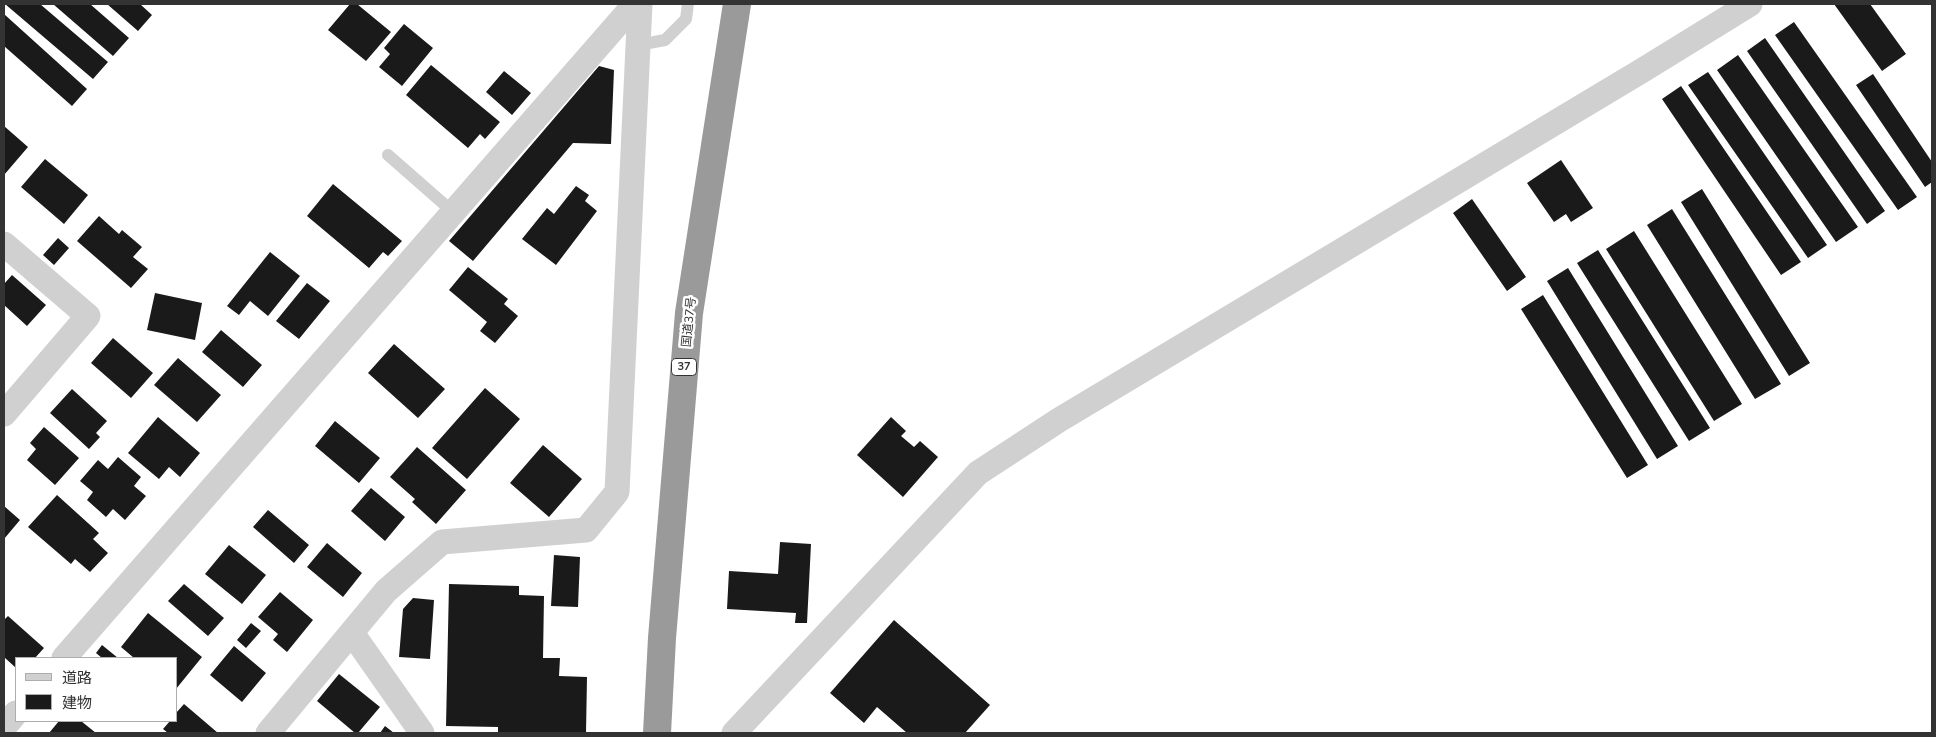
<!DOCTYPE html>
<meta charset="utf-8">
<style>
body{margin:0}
#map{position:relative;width:1936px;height:737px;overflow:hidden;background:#fff;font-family:Mulish,"Noto Sans JP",sans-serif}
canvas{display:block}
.frame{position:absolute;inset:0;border:5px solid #333;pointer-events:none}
.legend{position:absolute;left:15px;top:657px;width:162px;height:65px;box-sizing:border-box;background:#fff;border:1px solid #adadad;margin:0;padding:6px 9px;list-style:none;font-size:15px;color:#333}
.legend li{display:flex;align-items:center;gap:10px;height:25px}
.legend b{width:25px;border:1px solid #adadad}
</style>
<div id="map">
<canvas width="1936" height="737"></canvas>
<div class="frame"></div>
<ul class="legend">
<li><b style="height:6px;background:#d0d0d0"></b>道路</li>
<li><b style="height:14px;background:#1a1a1a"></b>建物</li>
</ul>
</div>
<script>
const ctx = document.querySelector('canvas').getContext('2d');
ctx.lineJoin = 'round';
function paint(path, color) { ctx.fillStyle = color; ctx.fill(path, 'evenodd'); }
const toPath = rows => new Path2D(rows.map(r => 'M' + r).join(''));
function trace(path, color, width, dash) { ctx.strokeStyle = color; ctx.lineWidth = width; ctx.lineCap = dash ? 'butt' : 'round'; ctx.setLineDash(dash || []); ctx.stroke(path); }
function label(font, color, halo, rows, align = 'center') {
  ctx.font = font + ' Mulish,"Noto Sans JP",sans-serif'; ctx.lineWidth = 5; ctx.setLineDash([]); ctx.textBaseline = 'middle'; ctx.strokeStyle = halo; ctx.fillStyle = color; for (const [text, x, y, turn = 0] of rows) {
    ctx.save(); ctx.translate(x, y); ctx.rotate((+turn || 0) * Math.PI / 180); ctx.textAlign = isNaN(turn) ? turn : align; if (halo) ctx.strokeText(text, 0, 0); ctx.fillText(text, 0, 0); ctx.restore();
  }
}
const building = toPath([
 [5,4,40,4,108,62,93,79],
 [53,4,90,4,129,38,113,56],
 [107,4,140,4,152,15,138,31],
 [350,4,357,4,391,32,366,61,328,30],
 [1834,4,1870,4,1906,54,1882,71],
 [4,14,87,89,72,106,4,46],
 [1794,22,1917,197,1898,210,1775,35],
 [404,24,433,48,402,86,379,67,390,54,384,48],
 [1765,38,1885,211,1867,224,1747,51],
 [1738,55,1858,227,1836,242,1717,70],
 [431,65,500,122,485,139,480,134,468,148,406,95],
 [599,66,614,70,611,144,573,143,473,261,449,241],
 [504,71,531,93,512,115,486,92],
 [1708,72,1827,245,1808,258,1688,85],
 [1873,74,1932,162,1932,182,1925,187,1856,85],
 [1681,86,1801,262,1781,275,1662,99],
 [4,126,28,147,4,175],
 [45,159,88,195,64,224,21,187],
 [1561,160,1593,208,1571,222,1566,214,1554,222,1527,183],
 [333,184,402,241,388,256,383,252,369,268,307,216],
 [576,186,589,195,585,201,597,211,556,265,522,239,547,208,554,214],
 [1702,189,1810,363,1789,376,1681,202],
 [1472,199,1526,277,1507,291,1453,213],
 [1672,209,1781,384,1755,399,1647,225],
 [99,216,119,234,122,230,142,247,133,257,148,269,131,288,77,241],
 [1634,231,1742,404,1714,421,1606,249],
 [58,238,69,248,54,265,43,255],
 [1598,250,1710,428,1689,441,1577,263],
 [270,252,300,276,268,316,250,301,239,315,227,306],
 [468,267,508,299,504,304,518,316,495,343,480,331,487,322,449,290],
 [1568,268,1678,446,1657,459,1547,281],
 [12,275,46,305,27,326,4,305,4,284],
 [307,283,330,301,299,339,276,321],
 [155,293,202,303,195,340,147,330],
 [1543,295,1648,465,1627,478,1521,309],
 [221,330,262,365,243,387,202,352],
 [113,338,153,373,131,398,91,363],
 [394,344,445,389,418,418,368,373],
 [178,358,221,395,197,422,154,385],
 [485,388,520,419,467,479,432,448],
 [72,389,107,421,96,433,100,437,89,449,50,413],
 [158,417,200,453,180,477,169,467,159,479,128,453],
 [891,417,906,431,901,436,914,447,920,441,938,457,903,497,857,455],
 [335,421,380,458,359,483,315,446],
 [44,427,79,458,55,485,27,460,36,449,30,443],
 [543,445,582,479,549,517,510,483],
 [417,447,466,490,436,524,412,502,415,499,390,477],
 [118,457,141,477,134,486,146,496,125,520,113,509,106,517,87,500,93,492,80,481,98,460,108,469],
 [371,488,405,517,385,541,351,511],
 [57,495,99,533,93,539,108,553,90,572,75,559,71,564,28,527],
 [4,506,20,520,4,539],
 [268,510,309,545,294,563,253,527],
 [780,542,811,544,807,623,795,623,796,613,727,609,729,571,778,574],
 [327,543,362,573,343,597,307,567],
 [229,545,266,575,242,604,205,574],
 [554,555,580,557,578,607,551,606],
 [184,584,224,618,208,636,168,601],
 [449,584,519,586,519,595,544,596,543,658,560,658,559,676,587,677,586,733,498,733,498,727,446,726],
 [280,592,313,620,287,652,273,640,278,634,258,617],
 [413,598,434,600,430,659,399,657,403,609],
 [148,613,202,657,176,689,176,658,134,658,121,647],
 [8,616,44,648,35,658,16,658,16,668,4,657,4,620],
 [894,620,990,705,965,733,907,733,877,707,864,723,830,693],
 [251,623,261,631,246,648,237,640],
 [102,645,118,658,102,658,96,653],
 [234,646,266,673,242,702,210,675],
 [339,674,380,707,358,733,355,733,317,701],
 [184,704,218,733,168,733,163,729,170,721,176,721,176,713],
 [59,721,81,721,96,733,49,733],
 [385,726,394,733,380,733]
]);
const lane = toPath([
 [638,45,665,40,686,19,688,4],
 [388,155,453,212]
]);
const street = toPath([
 [4,244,88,316,4,414],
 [352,633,422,733],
 [64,658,635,4],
 [4,727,16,713],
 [268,733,386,591,442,542,586,530,617,492,640,4],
 [734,733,978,473,1059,420,1643,70,1750,4]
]);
const highway = toPath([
 [657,733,662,638,689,313,737,4]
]);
const shields = [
 [684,367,25]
];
const shieldNames = [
 ["37",684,367]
];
const streetNames = [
 ["国道37号",689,322,-84]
];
paint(building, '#1a1a1a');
trace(lane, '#d0d0d0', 12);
trace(street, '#d0d0d0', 25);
trace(highway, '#9a9a9a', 28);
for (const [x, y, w] of shields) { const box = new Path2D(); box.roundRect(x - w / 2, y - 8.5, w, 17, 4); ctx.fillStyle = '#fff'; ctx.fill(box); trace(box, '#333', 1); }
label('bold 11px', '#333', null, shieldNames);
label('12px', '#333', '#fff', streetNames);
</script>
